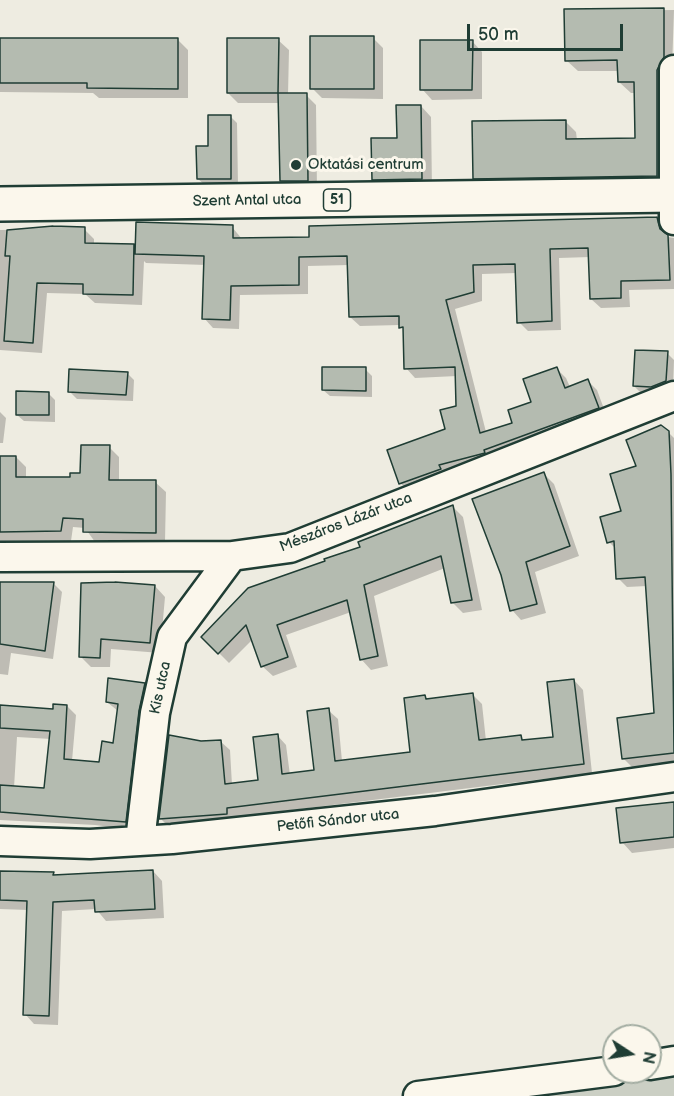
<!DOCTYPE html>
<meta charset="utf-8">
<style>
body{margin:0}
#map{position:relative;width:674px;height:1096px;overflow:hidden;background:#eeece1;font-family:"Balsamiq Sans",sans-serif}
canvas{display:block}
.north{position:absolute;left:602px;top:1024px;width:60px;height:60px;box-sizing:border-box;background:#fbf7ec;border:2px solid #a3ada2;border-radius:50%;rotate:102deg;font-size:16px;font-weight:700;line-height:24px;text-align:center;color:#1f3d34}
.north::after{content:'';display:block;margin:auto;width:21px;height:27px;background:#1f3d34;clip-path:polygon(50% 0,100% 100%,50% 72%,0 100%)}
.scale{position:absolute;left:467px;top:24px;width:156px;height:27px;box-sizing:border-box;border:3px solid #1f3d34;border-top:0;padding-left:8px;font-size:18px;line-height:21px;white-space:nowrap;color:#1f3d34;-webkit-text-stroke:4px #fbf7ec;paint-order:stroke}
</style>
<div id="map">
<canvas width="674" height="1096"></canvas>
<div class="north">N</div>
<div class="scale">50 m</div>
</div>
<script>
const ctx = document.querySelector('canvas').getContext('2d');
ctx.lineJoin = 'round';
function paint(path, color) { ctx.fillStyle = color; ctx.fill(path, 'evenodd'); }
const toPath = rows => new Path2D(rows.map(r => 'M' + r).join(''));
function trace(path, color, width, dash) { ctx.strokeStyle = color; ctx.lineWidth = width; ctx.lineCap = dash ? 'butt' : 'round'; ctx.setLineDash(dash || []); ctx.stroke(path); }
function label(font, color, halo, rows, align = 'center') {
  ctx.font = font + ' "Balsamiq Sans",sans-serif'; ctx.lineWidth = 6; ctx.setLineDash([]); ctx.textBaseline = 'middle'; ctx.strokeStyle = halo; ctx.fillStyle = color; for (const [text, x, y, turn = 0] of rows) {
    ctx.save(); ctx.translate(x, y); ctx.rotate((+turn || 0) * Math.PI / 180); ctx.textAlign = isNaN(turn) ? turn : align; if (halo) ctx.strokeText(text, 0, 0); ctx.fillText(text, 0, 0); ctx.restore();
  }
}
const green = toPath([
 [674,1062,674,1096,425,1096,614,1072,650,1072]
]);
const shadow = toPath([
 [674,10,668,187,485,189,474,178,565,121,576,132,577,140,636,139,636,93,631,93,619,82,619,71,578,71,566,60,566,11],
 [373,38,383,48,383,99,322,98,312,88],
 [0,39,178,40,188,50,188,98,99,98,93,93,0,92],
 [278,40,289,50,288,95,306,95,316,105,317,190,292,191,281,181,280,103,238,103,228,93],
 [472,41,482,52,482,99,432,100,422,89],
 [421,106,431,117,432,189,384,190,373,179],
 [230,116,237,123,238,185,205,185,198,179,209,147],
 [657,219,666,228,668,237,674,238,674,289,629,290,630,307,601,308,591,299,590,257,559,258,561,330,528,331,519,322,517,273,482,274,482,301,455,309,486,432,514,424,533,403,557,369,566,378,570,387,588,381,597,390,607,417,410,492,400,483,447,430,458,407,457,376,415,378,406,368,405,331,400,325,360,326,350,317,349,265,308,266,308,294,240,295,239,329,213,328,204,318,206,265,146,263,144,261,142,305,95,303,85,294,47,293,42,353,0,350,0,230,84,229,94,239,94,244,134,245,137,248,232,227,242,239,311,239],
 [667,353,674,360,673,388,659,393,641,393,634,386],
 [365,369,372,376,372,397,330,396,323,390],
 [127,373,134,380,133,401,77,399,70,392],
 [48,393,55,400,55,422,24,421,17,415],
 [0,412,6,418,3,443,0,443],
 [668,432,674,438,674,763,632,767,623,758,656,715,647,586,627,587,618,578,616,549,609,542,638,467],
 [109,447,119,457,119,482,155,482,166,492,165,542,95,542,85,528,73,527,71,541,0,541,0,457,16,457,26,467,26,478,71,479,82,474],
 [544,474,554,484,579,556,535,572,546,613,521,620,512,610],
 [453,507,463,517,482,610,463,613,452,602,445,568,374,596,388,666,371,670,361,659,351,612,286,635,297,667,273,676,262,666,253,639,229,663,203,637,362,548],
 [0,583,54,584,62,592,53,659,11,653,8,675,0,674],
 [155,586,165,597,160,653,111,649,110,667,91,667,80,656],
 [574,680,583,690,592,773,235,817,236,822,170,828,161,819,201,743,220,741,230,750,232,785,260,782,277,735,286,745,290,775,315,772,328,710,338,719,342,761,412,753,425,697,428,700,473,695,482,704,486,741,520,737,525,741,554,738],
 [144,684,153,693,134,830,95,825,0,820,0,707,54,710,67,706,76,715,72,761,101,764,114,744,118,711,107,702],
 [17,737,51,739,45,789,14,788],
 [674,803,674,848,632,853,622,842],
 [153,871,162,881,164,918,106,921,96,909,62,911,58,1025,34,1024,25,1014,28,910,0,909,0,872,53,873,56,876]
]);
const building = toPath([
 [664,8,664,57,657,70,657,176,473,179,472,121,566,120,566,139,635,138,634,82,618,82,617,60,565,61,564,9,664,8],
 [310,36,374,36,374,89,310,89,310,36],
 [0,38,178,38,178,89,87,88,87,83,0,83,0,38],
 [227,38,279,38,278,93,227,93,227,38],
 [420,40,473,40,472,90,420,90,420,40],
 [278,93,307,93,308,181,280,181,278,93],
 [396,105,421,105,422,179,372,180,371,138,397,138,396,105],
 [208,115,231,115,231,179,197,179,196,146,208,146,208,115],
 [657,217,660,229,668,235,670,280,621,281,621,298,590,299,588,248,550,249,552,321,517,323,515,264,473,265,474,292,446,300,480,433,512,423,508,410,531,402,523,379,557,367,565,388,588,379,599,408,484,450,485,453,439,465,441,469,399,484,387,450,445,429,440,410,456,406,455,367,404,369,403,327,399,328,399,316,349,317,347,256,299,257,299,285,231,286,230,320,202,319,204,256,135,254,136,222,233,225,233,238,309,237,309,226,657,217],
 [53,226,85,227,85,243,134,244,133,295,83,294,83,284,37,283,33,343,4,341,10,256,5,256,7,230,53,226],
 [635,350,668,351,666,381,651,387,633,386,635,350],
 [322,367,366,367,366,391,322,390,322,367],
 [69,369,128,372,126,395,68,392,69,369],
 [16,391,49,392,49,415,16,415,16,391],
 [661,425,669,431,671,474,674,753,622,759,617,718,654,713,645,577,616,579,614,541,607,543,600,517,621,511,610,474,636,466,626,440,661,425],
 [81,445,110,445,109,480,156,480,156,533,83,532,83,519,63,518,61,531,0,532,0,456,16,456,16,477,70,477,70,473,80,473,81,445],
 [544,472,570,546,526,562,537,604,510,611,501,575,472,499,544,472],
 [453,505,472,600,451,603,441,556,364,585,378,656,360,660,347,600,277,625,288,657,261,667,246,625,218,654,201,637,248,588,325,561,324,559,360,547,358,542,453,505],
 [0,582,54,582,45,651,0,644,0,582],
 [115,582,155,585,150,643,101,639,100,658,79,657,81,583,115,582],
 [108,678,145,683,139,711,126,822,0,812,0,785,44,788,50,731,0,728,0,705,53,709,53,704,67,705,64,759,99,762,102,741,113,743,118,704,106,702,108,678],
 [574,679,584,764,227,808,227,814,159,819,169,735,201,741,221,740,225,784,258,780,253,737,278,734,282,774,314,770,307,711,329,708,335,761,410,752,404,698,425,695,426,699,473,693,479,740,521,735,522,740,553,737,547,682,574,679],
 [674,802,674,837,620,843,616,808,674,802],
 [153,870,155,909,95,912,94,900,53,902,49,1016,23,1015,27,901,0,900,0,871,54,872,53,875,153,870]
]);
const minor = toPath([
 [674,70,674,220],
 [0,557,232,556,290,548,674,396],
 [0,841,90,844,172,839,435,811,674,777],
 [140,841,155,713,172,637,232,556],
 [650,1065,674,1061],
 [418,1096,614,1071]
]);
const major = toPath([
 [0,204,674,195]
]);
const markers = [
 [296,165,6,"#1f3d34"]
];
const shields = [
 [337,200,27]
];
const shieldNames = [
 ["51",337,200]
];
const poiNames = [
 ["Oktatási centrum",308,165]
];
const streetNames = [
 ["Szent Antal utca",247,201,-1],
 ["Mészáros Lázár utca",346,523,-21],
 ["Kis utca",161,688,-78],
 ["Petőfi Sándor utca",338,821,-6]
];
paint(green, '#cbcfc4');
paint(shadow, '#0003');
paint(building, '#b4bbb0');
trace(building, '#1f3d34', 1.5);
trace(minor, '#1f3d34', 33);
trace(major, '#1f3d34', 38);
trace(minor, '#fbf7ec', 28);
trace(major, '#fbf7ec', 33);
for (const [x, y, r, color] of markers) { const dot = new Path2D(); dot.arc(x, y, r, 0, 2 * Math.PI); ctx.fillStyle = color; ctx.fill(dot); trace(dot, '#fbf7ec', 2); }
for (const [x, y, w] of shields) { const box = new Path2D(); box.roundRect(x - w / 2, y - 11, w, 22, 4.5); ctx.fillStyle = '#fbf7ec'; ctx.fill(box); trace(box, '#1f3d34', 1.5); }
label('bold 14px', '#1f3d34', null, shieldNames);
label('15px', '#1f3d34', '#fbf7ec', poiNames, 'left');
label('15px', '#1f3d34', '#fbf7ec', streetNames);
</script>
